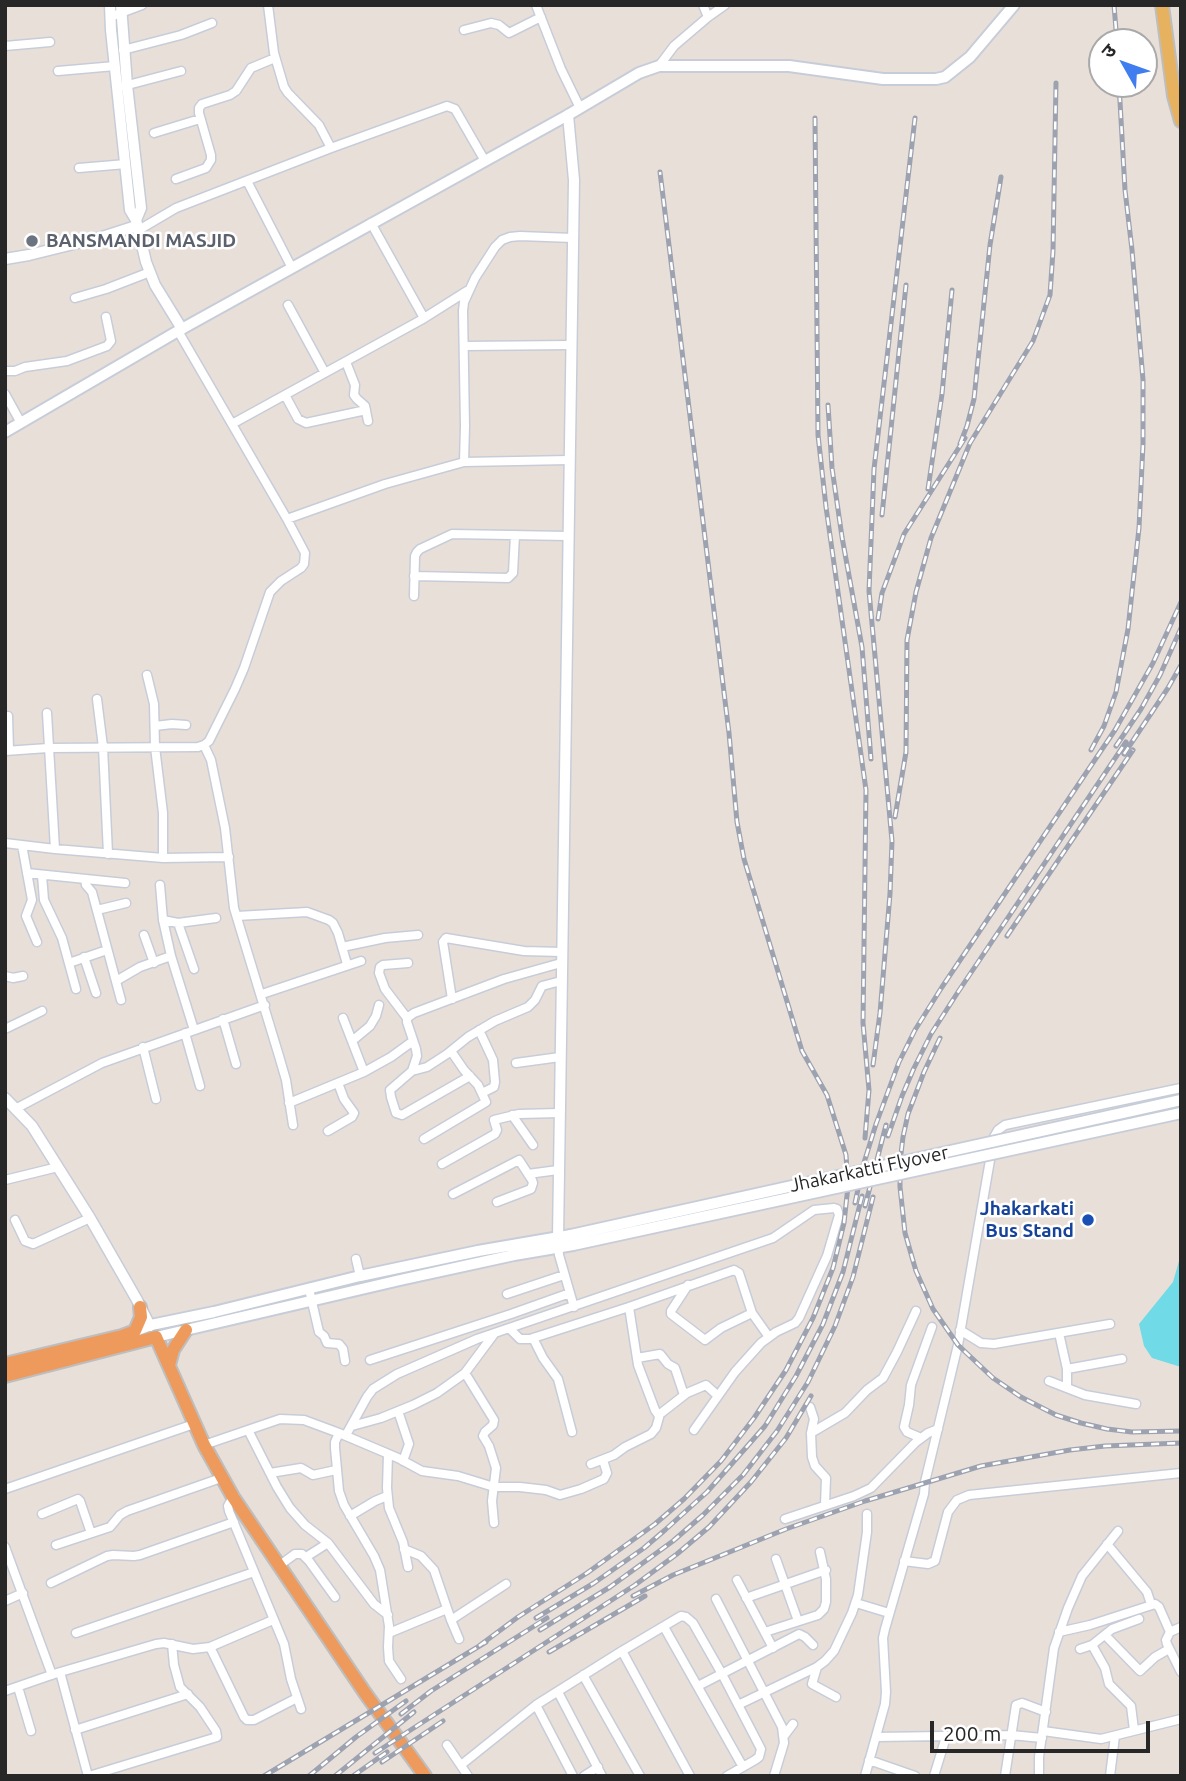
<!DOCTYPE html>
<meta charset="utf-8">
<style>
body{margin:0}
#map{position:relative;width:1186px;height:1781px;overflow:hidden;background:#e9dfd9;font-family:Ubuntu,"Noto Sans Devanagari",sans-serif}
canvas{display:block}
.frame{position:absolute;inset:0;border:7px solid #272727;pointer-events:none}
.north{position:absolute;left:1088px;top:28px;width:70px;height:70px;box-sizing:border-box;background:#fff;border:2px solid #a9a9a9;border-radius:50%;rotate:310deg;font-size:19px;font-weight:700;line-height:28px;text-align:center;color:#272727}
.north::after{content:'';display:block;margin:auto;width:24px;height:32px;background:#407def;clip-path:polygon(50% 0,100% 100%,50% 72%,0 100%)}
.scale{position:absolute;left:930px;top:1721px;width:220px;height:32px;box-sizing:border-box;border:4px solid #272727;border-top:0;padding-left:9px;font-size:21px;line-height:24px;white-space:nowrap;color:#272727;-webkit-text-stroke:5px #fff;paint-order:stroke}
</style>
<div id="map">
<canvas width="1186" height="1781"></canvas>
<div class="frame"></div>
<div class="north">उ</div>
<div class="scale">200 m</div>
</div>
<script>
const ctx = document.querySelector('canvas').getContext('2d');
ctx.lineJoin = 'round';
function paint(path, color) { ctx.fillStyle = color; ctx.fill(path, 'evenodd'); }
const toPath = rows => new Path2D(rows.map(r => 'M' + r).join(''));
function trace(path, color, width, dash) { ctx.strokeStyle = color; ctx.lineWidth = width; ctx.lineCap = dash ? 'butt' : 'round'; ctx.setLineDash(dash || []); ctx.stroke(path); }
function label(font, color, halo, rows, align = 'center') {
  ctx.font = font + ' Ubuntu,sans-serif'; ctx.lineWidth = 5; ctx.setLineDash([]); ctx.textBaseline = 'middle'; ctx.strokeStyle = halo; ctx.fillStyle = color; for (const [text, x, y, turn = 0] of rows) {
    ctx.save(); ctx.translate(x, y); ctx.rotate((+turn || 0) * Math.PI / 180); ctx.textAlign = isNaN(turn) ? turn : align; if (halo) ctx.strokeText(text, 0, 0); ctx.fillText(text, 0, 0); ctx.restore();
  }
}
const water = toPath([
 [1181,1254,1181,1367,1152,1358,1144,1346,1139,1324,1173,1282]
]);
const minor = toPath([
 [268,5,274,53,284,87,288,93,319,125,331,148],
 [536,5,561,69,580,108],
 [703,5,708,17],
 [110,17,142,5],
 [464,30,491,23,499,25,509,33,541,17],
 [5,46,50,42],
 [123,50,181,35,212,23],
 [659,66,674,46,708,17,725,5],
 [58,71,115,66],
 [124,86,181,71],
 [154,133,200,119],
 [79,168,126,164],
 [176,179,206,168,211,160,211,155,199,113,199,108,202,104,230,95,236,91,251,68,275,58],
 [247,181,292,268],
 [371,223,424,318],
 [137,231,176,208,331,148,447,106,455,109,485,161],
 [75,298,106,289,150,272],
 [288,305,325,373],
 [464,346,571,345],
 [346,362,355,385,354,395,357,399,365,406,368,421],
 [5,371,15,371,25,367,67,361,107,346,111,341,106,317],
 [5,394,21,423],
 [285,395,298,419,306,423,366,410],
 [232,424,421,320,467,291],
 [569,460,464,462,465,426,463,311,464,302,475,278,495,247,502,240,510,237,520,236,573,238],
 [287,519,385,484,464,462],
 [414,576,508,578,513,573,515,535],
 [414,596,415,556,417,552,420,549,452,534,568,536],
 [147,675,154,704,155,747,163,813,163,858],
 [97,699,103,747,108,854],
 [47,713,55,849],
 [8,716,9,750],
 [155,726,172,724,186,725],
 [204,745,211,760,225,828,234,908,279,1056,286,1080,293,1125],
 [5,751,48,748,198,747,204,745,209,741,235,689,244,668,270,592,281,581,301,568,304,564,305,553,287,519,178,331],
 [5,843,55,849,163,858,229,857],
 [22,845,32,900,26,916,37,942],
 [27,873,125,883],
 [42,875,44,900,62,938,76,989],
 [85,879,86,885,92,892,121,1000],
 [160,885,163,920,171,956,194,1030],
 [97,910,126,903],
 [237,916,307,912,329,920,333,923,338,933,347,964],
 [163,920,178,923,216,918],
 [178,923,194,969],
 [144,935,154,963],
 [342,947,385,938,418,935],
 [84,957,96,993],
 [69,963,107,950],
 [5,976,13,978,23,976],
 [116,981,140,967,171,956],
 [262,994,361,961],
 [452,999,443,942,446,938,524,951,561,952],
 [343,1018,364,1072],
 [407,1018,385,989,379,973,380,967,383,965,408,963],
 [223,1019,236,1064],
 [5,1029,42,1011],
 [479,1030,493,1060,495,1082,494,1087,482,1093],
 [185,1033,200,1086],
 [352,1041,370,1026,376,1016,379,1005],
 [143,1047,156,1099],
 [516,1063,560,1057],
 [412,1071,427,1067,447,1054,468,1037,495,1021,528,1007,535,1000,542,986,561,981],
 [470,1076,402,1115,396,1113,391,1097,390,1090,412,1071,417,1056,416,1049,407,1022,407,1018,414,1013,504,979,561,963],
 [289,1103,364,1072,391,1057,413,1041],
 [17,1108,102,1063,265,1005],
 [512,1115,533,1145],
 [328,1131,352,1117,354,1113,344,1099,338,1083],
 [424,1139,486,1102,478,1085,464,1070,451,1051],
 [442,1164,495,1134,497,1130,494,1120,519,1114,559,1113],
 [528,1174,558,1170],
 [5,1180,58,1167],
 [453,1194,519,1160,532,1180,533,1183,531,1189,497,1202],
 [15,1220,25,1241,33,1244,90,1218],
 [558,1245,559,1255,574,1307],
 [356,1259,360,1276],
 [688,1285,671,1311,671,1314,705,1340,721,1328,752,1313],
 [309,1289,319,1332,324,1336,327,1343,339,1344,343,1349,345,1361],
 [507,1294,564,1275],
 [629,1307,638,1365,655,1410,659,1416],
 [510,1329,520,1339,530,1339,629,1307,734,1270,739,1273,752,1313,769,1337],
 [960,1330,981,1343,994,1344,1110,1324],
 [1059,1333,1067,1369,1067,1388],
 [533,1338,543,1358,558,1379,572,1432],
 [637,1358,660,1354,668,1364,675,1368,684,1395],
 [370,1360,511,1314,570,1293],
 [1067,1369,1122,1359],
 [465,1373,494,1420,493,1425,485,1432,483,1436,489,1446,496,1468,492,1501,494,1523],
 [1049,1381,1085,1395,1136,1404],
 [810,1407,814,1419,811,1433,812,1457,815,1466,826,1478,825,1505],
 [398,1411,409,1444,403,1461],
 [352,1426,381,1418,413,1405,437,1393,465,1373,494,1334],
 [248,1430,277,1487,290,1508,305,1525,328,1543,374,1604,388,1615],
 [339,1433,335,1442,335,1448,339,1491,344,1505,374,1556,380,1570,389,1626,388,1647,389,1661,401,1679],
 [811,1433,845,1413,867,1390,883,1378,897,1352,916,1311],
 [346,1435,367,1397,373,1389,397,1374,477,1339,773,1238,814,1210,834,1208,837,1209,839,1215,827,1256,799,1318,795,1323,776,1332,761,1343,735,1372,694,1430],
 [921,1438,907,1432,904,1427,909,1405,911,1385,932,1327],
 [204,1445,280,1419,304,1420,339,1433,398,1458,422,1471,458,1476,494,1487,520,1487,546,1490,560,1495,581,1489,604,1479,607,1473,603,1460],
 [388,1454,387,1488,389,1508,403,1542,408,1567],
 [591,1464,614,1455,625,1447,651,1434,656,1428,660,1414,687,1393,706,1385,718,1396],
 [270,1473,301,1468,313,1475,336,1470],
 [5,1489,194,1424],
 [233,1497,228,1506,229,1511,284,1644,291,1679,301,1709],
 [42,1514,78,1499,80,1501,91,1533],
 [350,1516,375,1501,387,1496],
 [785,1519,854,1496,871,1488,916,1442,928,1433,938,1429],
 [1107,1544,1147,1592,1151,1604],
 [56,1545,110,1527,120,1515,127,1511,221,1478],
 [5,1547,52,1675],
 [404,1549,421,1556,434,1570,451,1620,459,1639],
 [306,1557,328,1543],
 [776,1559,798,1621],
 [904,1561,928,1564,935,1561,948,1512,957,1500,969,1495,1181,1473],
 [280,1565,295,1554,302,1554,309,1561,335,1597],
 [737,1580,773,1648],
 [51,1583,107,1556,113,1555,134,1556,140,1555,234,1522],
 [746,1598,826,1570],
 [716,1599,782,1727,784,1743,774,1776],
 [5,1601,23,1593],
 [856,1603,889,1613],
 [451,1620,506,1584],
 [664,1627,743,1767],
 [1181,1627,1170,1632,1166,1640,1167,1644,1181,1672],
 [765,1632,818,1615,824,1609,826,1602,826,1579,820,1552],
 [1059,1632,1090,1625,1155,1604,1159,1607,1170,1632],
 [76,1633,254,1572],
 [389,1633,447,1609],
 [1105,1635,1140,1671,1155,1657,1169,1649],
 [1092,1645,1105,1668,1109,1684,1131,1706,1134,1730],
 [210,1647,244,1717,247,1720,254,1720,297,1698],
 [1080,1649,1092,1645,1112,1629,1139,1619],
 [622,1651,690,1776],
 [817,1667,812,1684,836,1697],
 [60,1672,88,1776],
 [583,1675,640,1776],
 [698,1686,799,1634,805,1637,813,1645],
 [18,1687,31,1731],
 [5,1691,57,1673,156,1644,164,1643,193,1649,210,1647,273,1620],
 [558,1692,602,1776],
 [536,1705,573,1776],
 [738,1705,817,1667,825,1661,834,1651,852,1613,858,1595,867,1532,867,1514],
 [75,1730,188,1694],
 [1043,1731,1101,1739,1181,1719],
 [784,1736,793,1724],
 [876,1737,1011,1735,1042,1738],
 [447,1745,468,1776],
 [869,1760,915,1776],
 [461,1765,536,1705,622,1651,681,1616,686,1617,693,1623,722,1674,761,1749,759,1757,755,1760,727,1776],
 [89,1776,217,1737,216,1731,200,1707,180,1687,174,1665,172,1644],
 [584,1776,598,1767],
 [865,1776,885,1704,886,1692,883,1638,885,1629,924,1494,925,1482,958,1345,994,1137,998,1130,1005,1125,1181,1088],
 [934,1776,946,1737],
 [1005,1776,1016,1705,1022,1703,1046,1712],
 [1039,1776,1039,1757,1054,1648,1068,1608,1082,1576,1118,1531],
 [1110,1776,1115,1736]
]);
const tertiary = toPath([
 [110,5,111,30,130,210,136,220,146,262,155,285,182,329],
 [121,5,127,85,141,208,136,220],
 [5,259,29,255,102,237,136,226],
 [5,1098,32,1126,90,1218,137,1300,150,1326],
 [558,1238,574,180,568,115]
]);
const secondary = toPath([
 [5,432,178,331,568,115,639,73,659,66,789,66,883,79,936,79,945,77,970,57,1014,5],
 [135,1331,151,1325,214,1312,360,1276,478,1251,571,1235],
 [156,1337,400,1280,514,1255,573,1245]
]);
const primary = toPath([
 [1162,5,1174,96,1181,121]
]);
const trunk = toPath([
 [5,1364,122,1336,135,1331,141,1317,140,1307],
 [169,1365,173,1350,186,1330],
 [5,1376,156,1337,204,1445,233,1497,365,1693,425,1776]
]);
const rail = toPath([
 [1114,5,1117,42],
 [815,118,818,435,826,507,866,790,863,1023,869,1090,865,1138],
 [828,405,832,468,842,537,862,647,871,759],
 [960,444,967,426,974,399,990,245,1001,177],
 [928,489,942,394,952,290],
 [882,515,906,285],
 [878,619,882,593,904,534,965,438],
 [1116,746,1141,709,1160,675,1181,628],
 [1091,750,1104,726,1116,692,1128,629,1139,528,1143,444,1143,380,1132,250,1125,190,1119,84],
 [1124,754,1168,688,1181,665],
 [895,817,906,752,907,640,916,592,931,538,970,443,1033,341,1050,295,1053,251,1056,83],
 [1007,936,1133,750],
 [940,1038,924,1072,908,1114,903,1137,900,1162,900,1187,905,1233,916,1271,933,1309,958,1345,993,1378,1021,1397,1056,1415,1081,1423,1107,1429,1132,1432,1181,1431],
 [873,1065,880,1013,890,894,892,841,869,591,874,469,915,118],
 [888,1136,902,1096,914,1068,931,1034,958,992,1126,742],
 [855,1203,863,1166,876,1124,899,1062,915,1030,942,987,1115,730,1153,663,1181,602],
 [865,1206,886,1125],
 [633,1596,673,1575,786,1529,865,1501,981,1466,1070,1450,1105,1446,1181,1443],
 [536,1618,594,1583,644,1548,665,1530,707,1492,765,1426,796,1376,823,1324,843,1272,862,1196],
 [540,1630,610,1587,673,1541,703,1515,743,1475,777,1431,808,1382,835,1326,853,1277,873,1197],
 [479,1646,518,1617,587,1573,655,1524,684,1499,721,1461,754,1418,786,1370,813,1318,833,1268,844,1223,848,1186,846,1155,827,1095,802,1051,744,859,737,822,729,733,660,172],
 [549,1652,645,1596],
 [401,1714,431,1691,547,1618],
 [375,1753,635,1585,677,1554,709,1527,751,1482,786,1438,811,1396],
 [382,1762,443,1721],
 [264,1776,486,1642],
 [309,1776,356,1737,406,1701],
 [335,1776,414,1712],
 [353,1776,387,1752]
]);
const secondaryBridge = toPath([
 [571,1235,1181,1100],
 [573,1245,1181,1113]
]);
const markers = [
 [32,241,7,"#6b7280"],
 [1088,1220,7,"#1a4fb4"]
];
const worshipNames = [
 ["BANSMANDI MASJID",46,241]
];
const streetNames = [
 ["Jhakarkatti Flyover",869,1169,-12]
];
const transitNames = [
 ["Jhakarkati",1074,1209],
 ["Bus Stand",1074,1231]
];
paint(water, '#70dae6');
trace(minor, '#c7cdd8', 11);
trace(tertiary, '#c7cdd8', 13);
trace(secondary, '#c7cdd8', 14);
trace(primary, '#bebebe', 16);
trace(trunk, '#bebebe', 16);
trace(minor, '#fff', 8);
trace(tertiary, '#fff', 10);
trace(secondary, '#fff', 10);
trace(primary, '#e7b25f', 12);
trace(trunk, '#ee9a5c', 12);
trace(rail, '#9ca2b0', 5);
trace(rail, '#fff', 2.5, [8]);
trace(secondaryBridge, '#c7cdd8', 14, []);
trace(secondaryBridge, '#fff', 10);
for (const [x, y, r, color] of markers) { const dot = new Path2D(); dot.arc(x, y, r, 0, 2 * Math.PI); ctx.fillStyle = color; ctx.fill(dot); trace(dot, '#fff', 2.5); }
label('bold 19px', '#5b616d', '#fff', worshipNames, 'left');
label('19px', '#272727', '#fff', streetNames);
label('bold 19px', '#164399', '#fff', transitNames, 'right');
</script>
